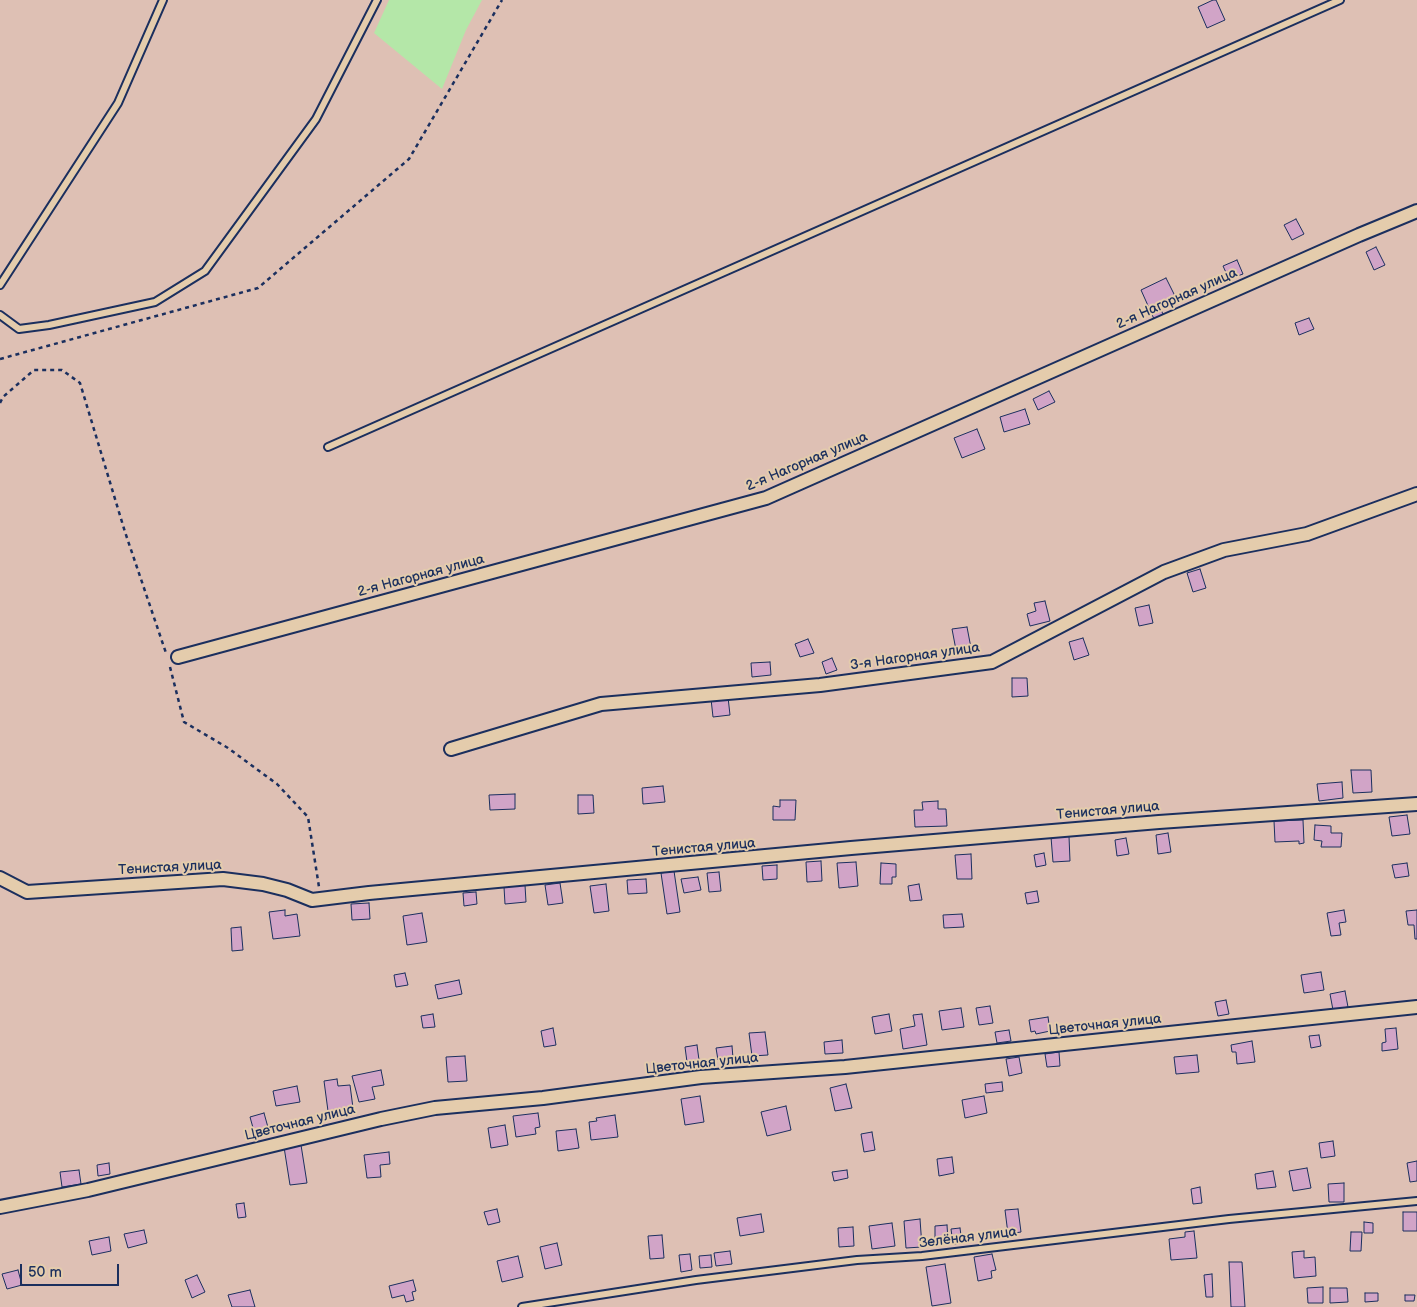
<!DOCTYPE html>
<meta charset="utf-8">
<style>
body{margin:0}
#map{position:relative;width:1417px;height:1307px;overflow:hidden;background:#dec0b4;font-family:"Balsamiq Sans",sans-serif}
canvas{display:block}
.scale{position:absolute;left:20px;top:1264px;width:99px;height:22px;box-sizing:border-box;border:2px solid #1b2f5e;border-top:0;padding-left:6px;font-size:15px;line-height:18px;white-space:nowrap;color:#1b2f5e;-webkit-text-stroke:4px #e4ccac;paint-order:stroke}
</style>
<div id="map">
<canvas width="1417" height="1307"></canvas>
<div class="scale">50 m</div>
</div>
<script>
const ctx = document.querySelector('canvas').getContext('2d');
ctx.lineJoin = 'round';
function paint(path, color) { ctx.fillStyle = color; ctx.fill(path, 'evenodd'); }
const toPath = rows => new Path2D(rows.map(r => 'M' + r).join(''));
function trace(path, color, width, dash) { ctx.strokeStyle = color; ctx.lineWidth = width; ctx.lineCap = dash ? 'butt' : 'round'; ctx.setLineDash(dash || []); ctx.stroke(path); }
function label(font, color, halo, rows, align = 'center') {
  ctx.font = font + ' "Balsamiq Sans",sans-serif'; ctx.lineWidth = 4; ctx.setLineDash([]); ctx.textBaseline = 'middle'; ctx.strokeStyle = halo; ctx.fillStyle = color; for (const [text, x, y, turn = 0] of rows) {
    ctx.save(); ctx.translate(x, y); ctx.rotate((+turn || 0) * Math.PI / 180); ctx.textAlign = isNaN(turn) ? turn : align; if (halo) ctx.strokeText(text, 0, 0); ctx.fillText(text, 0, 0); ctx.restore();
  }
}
const green = toPath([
 [389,0,482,0,466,30,442,89,374,33]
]);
const building = toPath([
 [1213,0,1216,0,1225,20,1207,28,1198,7,1213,0],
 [1296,219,1304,234,1292,240,1284,225,1296,219],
 [1376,247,1385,265,1374,270,1366,252,1376,247],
 [1237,260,1243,274,1229,279,1223,266,1237,260],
 [1166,278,1175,296,1158,304,1163,314,1154,319,1141,290,1166,278],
 [1309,318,1314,329,1299,335,1295,323,1309,318],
 [1049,391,1055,402,1038,410,1033,399,1049,391],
 [1025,409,1030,424,1004,432,1000,417,1025,409],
 [977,429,985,449,962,458,954,438,977,429],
 [1200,569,1206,588,1193,592,1187,573,1200,569],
 [1045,601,1050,621,1030,626,1027,614,1036,611,1034,603,1045,601],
 [1149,605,1153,623,1139,626,1135,608,1149,605],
 [967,627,971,648,956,650,952,629,967,627],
 [1083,638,1089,655,1074,660,1069,642,1083,638],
 [808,639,814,653,800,657,795,644,808,639],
 [832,658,837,670,826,674,822,662,832,658],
 [770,662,771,675,752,677,751,663,770,662],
 [1012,678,1027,678,1028,696,1012,697,1012,678],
 [728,697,730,715,713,717,711,699,728,697],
 [1351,770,1371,770,1372,792,1353,793,1351,770],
 [1342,782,1343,798,1319,801,1317,784,1342,782],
 [663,786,665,802,643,804,642,788,663,786],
 [515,794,515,809,490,810,489,795,515,794],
 [578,795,593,795,594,813,578,814,578,795],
 [780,800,796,800,795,820,773,820,773,806,780,807,780,800],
 [938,801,938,809,946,809,947,826,915,827,914,810,923,810,922,802,938,801],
 [1407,815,1410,834,1392,836,1389,817,1407,815],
 [1303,820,1304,843,1299,844,1299,841,1275,842,1274,821,1303,820],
 [1315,825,1331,826,1331,833,1342,833,1341,847,1321,847,1322,841,1314,840,1315,825],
 [1168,833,1171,852,1158,854,1156,835,1168,833],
 [1069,836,1070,861,1053,862,1051,837,1069,836],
 [1126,838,1129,854,1117,856,1115,840,1126,838],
 [1044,853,1046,865,1036,867,1034,855,1044,853],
 [971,854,972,879,957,879,955,855,971,854],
 [821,861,822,881,807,882,806,862,821,861],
 [856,862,858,886,839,888,837,863,856,862],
 [881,863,896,864,896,877,892,877,892,884,880,884,881,863],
 [1407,863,1409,876,1395,878,1392,865,1407,863],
 [777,865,777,879,763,880,762,866,777,865],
 [674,871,680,912,667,914,661,873,674,871],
 [719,872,721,891,709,892,707,873,719,872],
 [698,877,701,890,684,893,681,879,698,877],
 [646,879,647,893,628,894,627,880,646,879],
 [560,883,563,903,548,905,545,885,560,883],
 [606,884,609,911,594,913,590,886,606,884],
 [919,884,922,900,910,901,908,886,919,884],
 [525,885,526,902,505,904,504,887,525,885],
 [1037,891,1039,902,1027,904,1025,893,1037,891],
 [476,892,477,904,464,906,463,893,476,892],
 [369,903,370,919,352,920,351,904,369,903],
 [285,910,285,916,297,914,300,936,273,939,269,912,285,910],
 [1344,910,1346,922,1339,923,1341,935,1331,936,1327,913,1344,910],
 [1417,910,1417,939,1415,939,1414,925,1408,925,1406,911,1417,910],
 [422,913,427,942,407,945,403,916,422,913],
 [962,914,964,927,944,928,943,915,962,914],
 [241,927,243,950,232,951,231,928,241,927],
 [1321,972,1324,990,1304,993,1301,975,1321,972],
 [405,973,408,985,396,987,394,975,405,973],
 [459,980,462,994,438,999,435,985,459,980],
 [1345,991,1348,1007,1333,1010,1330,994,1345,991],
 [1226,1000,1229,1014,1218,1016,1215,1002,1226,1000],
 [990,1006,993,1023,979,1025,976,1008,990,1006],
 [961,1008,964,1027,942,1030,939,1011,961,1008],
 [433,1014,435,1027,423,1028,421,1016,433,1014],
 [889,1014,892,1031,875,1034,872,1017,889,1014],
 [922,1014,927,1045,903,1049,900,1029,915,1026,913,1015,922,1014],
 [1048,1017,1050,1031,1036,1034,1035,1031,1031,1032,1029,1020,1048,1017],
 [553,1028,556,1045,544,1047,541,1031,553,1028],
 [1396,1028,1398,1049,1382,1051,1382,1043,1386,1042,1385,1029,1396,1028],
 [1009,1030,1011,1041,997,1043,995,1032,1009,1030],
 [765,1032,768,1055,752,1056,749,1033,765,1032],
 [1319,1035,1321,1046,1311,1048,1309,1036,1319,1035],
 [842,1040,843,1053,825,1054,824,1042,842,1040],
 [1252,1041,1255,1062,1237,1064,1236,1052,1232,1052,1231,1045,1252,1041],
 [697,1045,699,1060,687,1062,685,1047,697,1045],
 [732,1046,733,1058,718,1060,716,1048,732,1046],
 [1059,1052,1060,1066,1047,1067,1045,1054,1059,1052],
 [1197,1055,1199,1072,1176,1074,1174,1057,1197,1055],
 [465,1056,467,1081,448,1082,446,1057,465,1056],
 [1019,1057,1022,1073,1009,1076,1006,1059,1019,1057],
 [381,1070,384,1085,372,1087,375,1099,359,1102,352,1076,381,1070],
 [337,1079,338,1086,350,1085,353,1108,328,1111,324,1081,337,1079],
 [1002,1082,1003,1091,986,1093,985,1084,1002,1082],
 [846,1084,852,1108,835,1111,830,1088,846,1084],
 [297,1086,300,1102,276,1106,273,1091,297,1086],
 [700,1096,704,1122,685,1125,681,1099,700,1096],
 [984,1096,987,1113,965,1118,962,1100,984,1096],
 [786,1106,791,1130,767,1136,761,1112,786,1106],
 [264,1113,269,1131,255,1135,250,1117,264,1113],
 [538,1113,540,1127,535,1128,536,1134,516,1137,513,1116,538,1113],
 [615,1115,618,1137,591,1140,589,1122,597,1121,596,1118,615,1115],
 [505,1125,508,1145,491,1148,488,1128,505,1125],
 [576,1129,579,1148,558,1151,556,1131,576,1129],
 [872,1132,875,1150,864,1152,861,1134,872,1132],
 [1333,1141,1335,1156,1321,1158,1319,1143,1333,1141],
 [301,1145,307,1183,290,1185,284,1147,301,1145],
 [389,1152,390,1164,380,1165,381,1177,367,1178,364,1155,389,1152],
 [952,1157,954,1173,939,1176,937,1159,952,1157],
 [1417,1161,1417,1181,1410,1182,1407,1163,1417,1161],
 [109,1163,110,1174,98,1176,97,1165,109,1163],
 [1307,1168,1311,1188,1293,1191,1289,1171,1307,1168],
 [79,1170,81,1184,62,1187,60,1172,79,1170],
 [847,1170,848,1178,834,1181,832,1172,847,1170],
 [1273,1171,1276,1187,1257,1189,1255,1174,1273,1171],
 [1344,1183,1344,1202,1329,1202,1328,1184,1344,1183],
 [1200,1187,1202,1203,1193,1204,1191,1189,1200,1187],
 [244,1203,246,1217,238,1218,236,1204,244,1203],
 [497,1209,500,1222,488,1225,484,1212,497,1209],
 [1018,1209,1021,1232,1008,1234,1005,1210,1018,1209],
 [1403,1212,1417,1212,1417,1231,1403,1231,1403,1212],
 [761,1214,764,1232,740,1236,737,1218,761,1214],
 [920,1219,922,1247,906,1248,904,1221,920,1219],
 [1364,1222,1373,1223,1373,1233,1364,1233,1364,1222],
 [892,1223,895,1246,872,1249,869,1226,892,1223],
 [947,1225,948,1240,935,1241,935,1226,947,1225],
 [853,1227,854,1246,839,1247,838,1228,853,1227],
 [960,1228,962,1243,953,1244,951,1229,960,1228],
 [144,1230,147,1243,128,1248,124,1234,144,1230],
 [1194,1231,1197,1258,1171,1260,1169,1239,1185,1237,1185,1232,1194,1231],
 [1351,1232,1362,1232,1361,1251,1350,1251,1351,1232],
 [662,1235,664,1258,650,1259,648,1236,662,1235],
 [109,1237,111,1251,92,1255,89,1241,109,1237],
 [557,1243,562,1265,545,1269,540,1247,557,1243],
 [730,1251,732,1264,716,1266,714,1253,730,1251],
 [1304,1251,1304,1258,1315,1257,1316,1276,1294,1278,1292,1252,1304,1251],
 [690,1254,692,1270,681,1272,679,1255,690,1254],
 [992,1254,996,1270,991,1271,992,1278,978,1281,974,1257,992,1254],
 [711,1255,712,1267,700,1268,699,1256,711,1255],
 [518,1256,523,1277,502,1282,497,1261,518,1256],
 [1229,1262,1242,1262,1245,1307,1231,1307,1229,1262],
 [945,1264,951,1303,932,1306,926,1267,945,1264],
 [18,1270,22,1285,7,1289,2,1274,18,1270],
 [1212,1274,1213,1297,1206,1297,1204,1275,1212,1274],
 [197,1275,205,1292,192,1298,185,1280,197,1275],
 [413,1280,416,1291,412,1292,414,1300,406,1302,404,1295,392,1298,389,1286,413,1280],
 [1323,1287,1323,1303,1308,1303,1307,1288,1323,1287],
 [1330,1288,1347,1288,1348,1302,1330,1303,1330,1288],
 [250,1290,255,1307,232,1307,228,1295,250,1290],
 [1365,1293,1378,1293,1378,1301,1365,1302,1365,1293],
 [1405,1295,1415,1295,1414,1301,1405,1301,1405,1295]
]);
const path = toPath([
 [0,359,258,288,409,159,502,0],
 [0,403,3,397,34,370,62,370,80,383,125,532,166,653],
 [170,667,184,722,228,748,277,784,308,817,319,887]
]);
const lane = toPath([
 [0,285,118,103,163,0],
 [0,315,19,329,49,325,155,302,205,271,316,119,377,0],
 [328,447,1340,0],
 [522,1307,696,1280,857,1260,922,1256,1229,1219,1417,1201]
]);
const street = toPath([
 [178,657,766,498,1359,235,1417,211],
 [451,749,601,704,820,685,992,662,1164,572,1224,550,1307,534,1417,494],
 [0,878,27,892,223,879,263,884,287,890,312,900,369,893,851,848,1159,822,1417,804],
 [0,1207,88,1190,381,1119,435,1108,543,1098,701,1077,845,1067,1417,1007]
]);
const streetNames = [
 ["2-я Нагорная улица",1177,299,-24],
 ["2-я Нагорная улица",807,462,-23],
 ["2-я Нагорная улица",421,576,-15],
 ["3-я Нагорная улица",915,657,-8],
 ["Тенистая улица",1108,811,-5],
 ["Тенистая улица",704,848,-5],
 ["Тенистая улица",170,868,-3],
 ["Цветочная улица",1105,1025,-6],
 ["Цветочная улица",702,1064,-6],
 ["Цветочная улица",300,1123,-14],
 ["Зелёная улица",968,1238,-7]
];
paint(green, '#b4e7a8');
paint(building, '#d1a4c7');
trace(building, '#1b2f5e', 1);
trace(lane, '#1b2f5e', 10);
trace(street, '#1b2f5e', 16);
trace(path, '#1b2f5e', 2.5, [4, 4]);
trace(lane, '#e4ccac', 6);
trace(street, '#e4ccac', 12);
label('14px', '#1b2f5e', '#e4ccac', streetNames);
</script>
